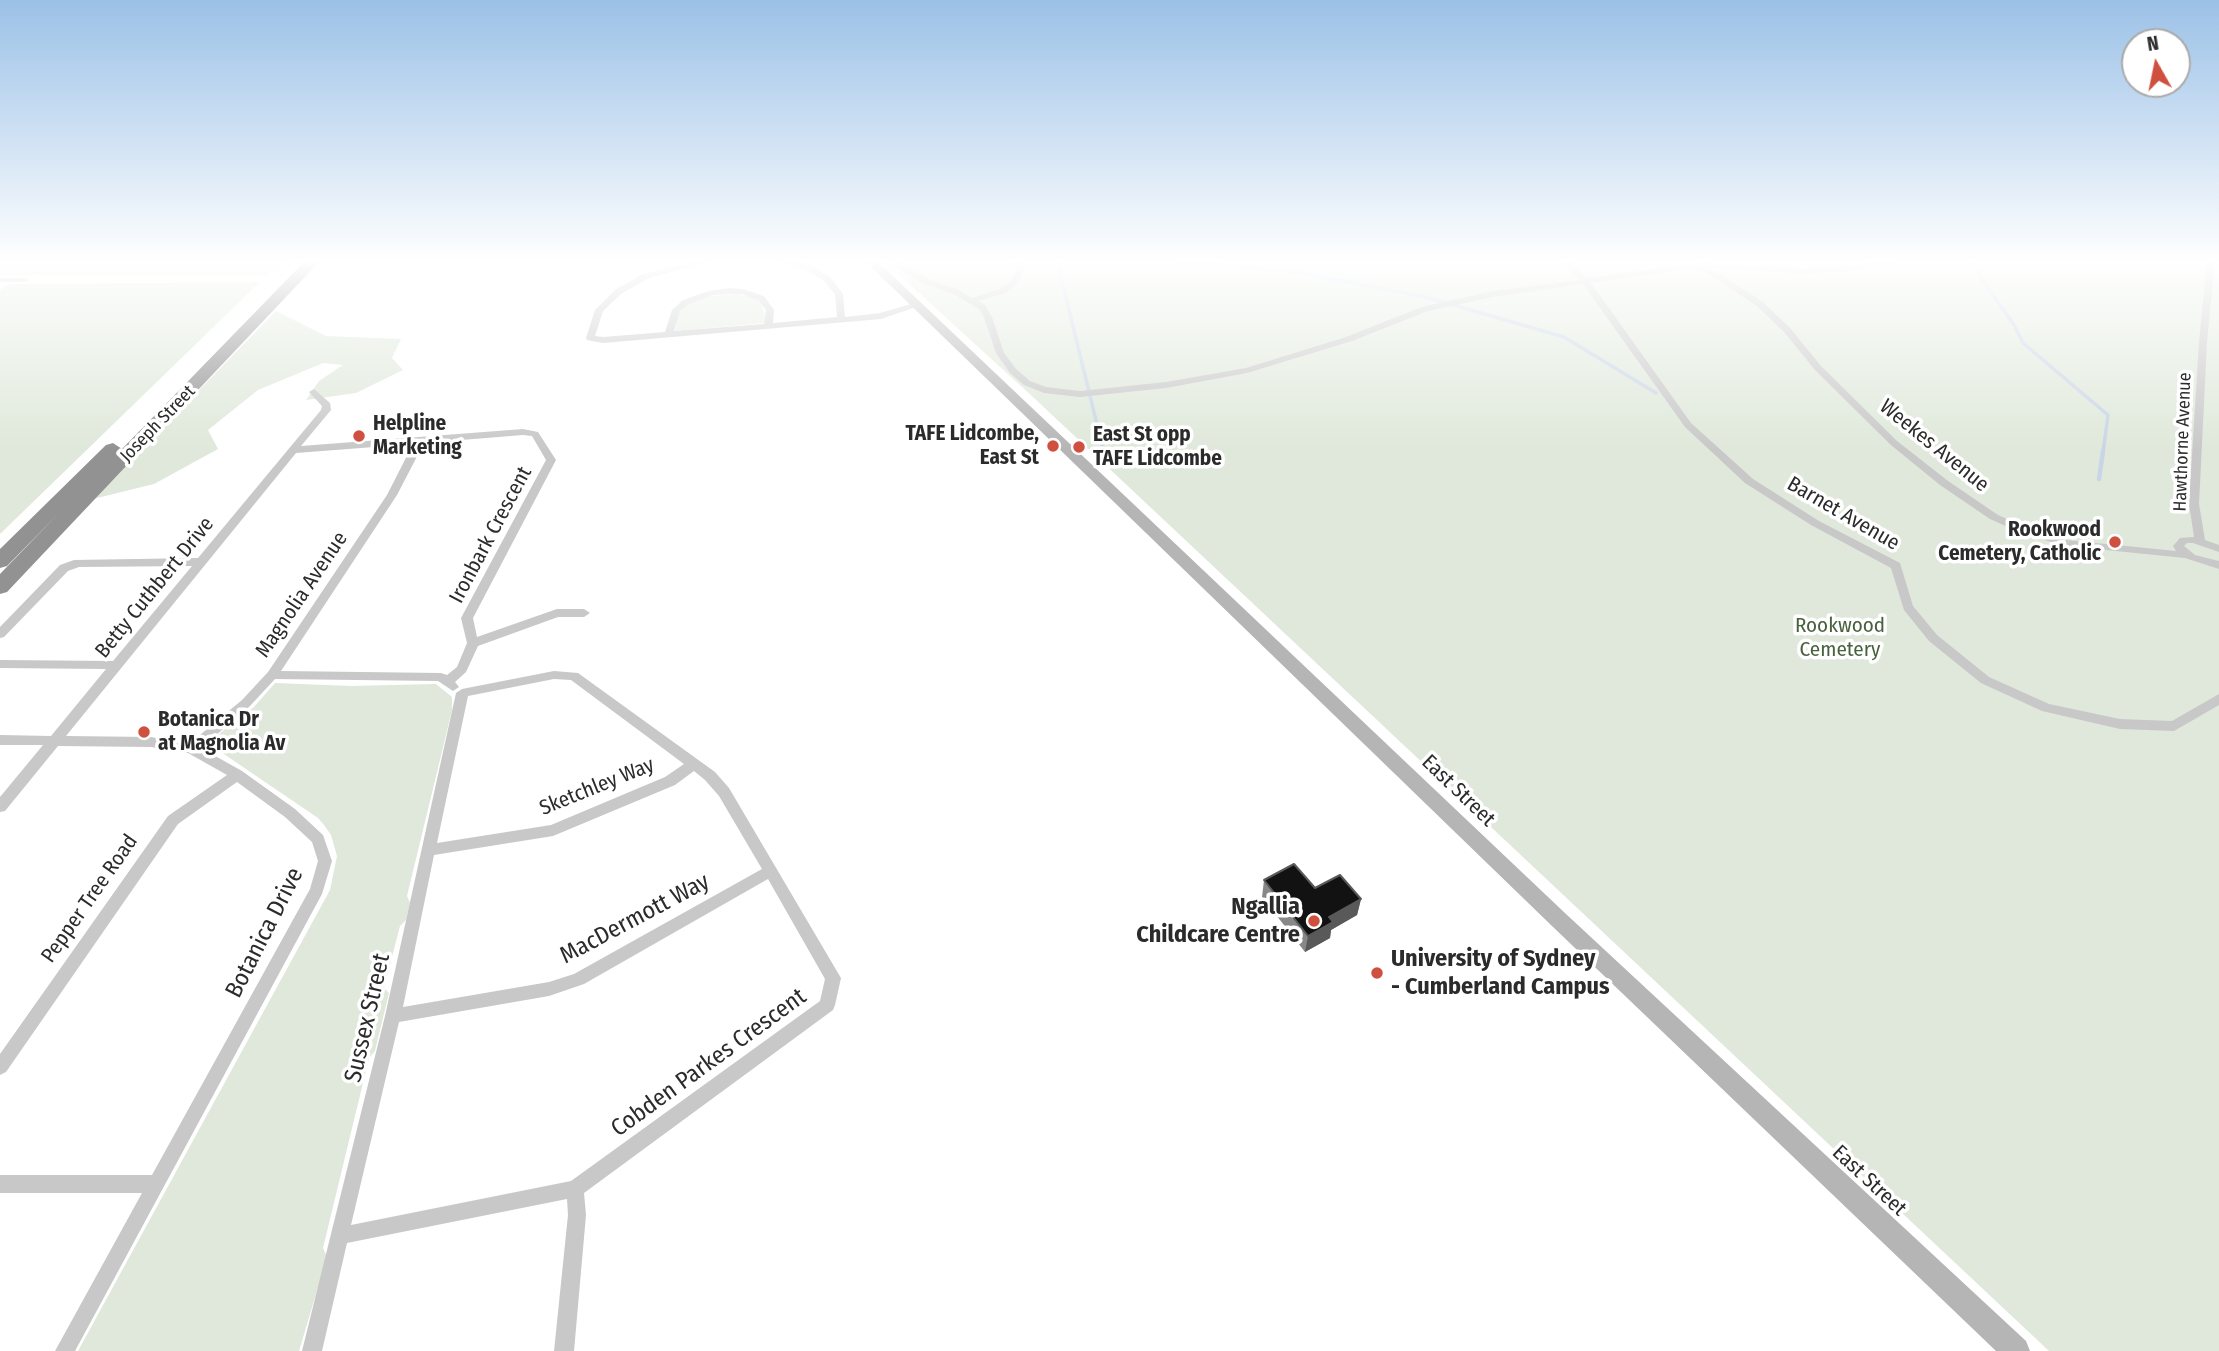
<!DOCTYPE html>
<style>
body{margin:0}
#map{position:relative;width:2219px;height:1351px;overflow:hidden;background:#fff;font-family:"Fira Sans Condensed",sans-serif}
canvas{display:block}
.north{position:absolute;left:2121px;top:28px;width:70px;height:70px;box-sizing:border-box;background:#fff;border:2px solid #aaa;border-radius:50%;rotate:351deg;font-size:19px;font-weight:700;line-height:28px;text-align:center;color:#2b2b2b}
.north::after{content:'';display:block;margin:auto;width:24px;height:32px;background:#d05040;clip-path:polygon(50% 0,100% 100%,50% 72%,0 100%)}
</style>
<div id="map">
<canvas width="2219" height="1351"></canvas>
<div class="north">N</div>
</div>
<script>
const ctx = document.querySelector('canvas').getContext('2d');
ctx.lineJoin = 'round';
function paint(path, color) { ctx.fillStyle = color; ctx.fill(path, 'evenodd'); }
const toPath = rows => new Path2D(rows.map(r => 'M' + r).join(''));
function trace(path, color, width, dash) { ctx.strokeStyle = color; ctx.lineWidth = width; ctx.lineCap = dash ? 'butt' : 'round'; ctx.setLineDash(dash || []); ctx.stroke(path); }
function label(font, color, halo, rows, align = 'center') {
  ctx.font = font + ' "Fira Sans Condensed",sans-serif'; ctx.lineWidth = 7; ctx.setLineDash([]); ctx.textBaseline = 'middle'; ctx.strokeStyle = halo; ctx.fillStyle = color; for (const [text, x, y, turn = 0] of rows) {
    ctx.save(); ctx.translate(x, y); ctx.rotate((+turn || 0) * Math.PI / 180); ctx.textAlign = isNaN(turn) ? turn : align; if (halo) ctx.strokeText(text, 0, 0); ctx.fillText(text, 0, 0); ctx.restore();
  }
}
const green = toPath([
 [0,261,283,261,267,276,0,275],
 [884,261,2219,261,2219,1351,2049,1351,1033,397],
 [260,282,0,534,0,290,6,285,19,284],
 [738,294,754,297,760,301,765,314,764,323,675,331,678,313,689,304,710,296],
 [276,311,326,336,401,339,392,358,403,370,356,393,306,400,319,381,343,365,323,363,258,390,208,430,218,449,154,484,93,499],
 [275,683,351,686,436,684,452,697,452,710,407,896,410,903,406,920,400,926,384,988,389,993,375,1051,369,1058,323,1248,327,1257,299,1351,78,1351,330,890,337,856,331,835,324,825,318,818,215,748,213,743,219,734,254,707]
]);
const streamFar1 = toPath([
 [1057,261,1102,445],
 [1167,261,1290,271,1422,296,1564,337,1656,393],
 [1969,261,2014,325,2023,343,2108,415,2103,453]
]);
const stream = toPath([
 [2099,479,2103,451]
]);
const street = toPath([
 [699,261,712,261,649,278,621,294,603,311,595,336,603,337,665,332,672,310,683,300,709,291,729,288,743,289,764,296,774,310,773,323,837,317,835,294,823,280,804,269,781,263,780,261,792,261,810,265,829,276,843,294,845,317,880,313,918,302,922,305,881,319,603,343,587,340,586,338,595,310,615,290,643,274,699,261],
 [729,294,742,294,758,300,766,310,764,324,674,331,680,311,689,304,713,295,729,294],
 [894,261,902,261,904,265,928,279,959,290,972,298,1000,289,1010,282,1016,270,1013,261,1021,261,1024,270,1017,285,1006,293,978,301,985,305,992,317,1004,353,1016,369,1030,381,1046,387,1080,391,1166,382,1246,368,1346,337,1422,307,1493,291,1579,280,1562,261,1570,261,1587,278,1687,265,1707,268,1701,263,1704,261,1712,264,1799,269,1852,267,1883,261,1899,261,1895,263,1852,271,1799,273,1710,268,1763,302,1790,328,1821,366,1897,441,1948,481,1998,515,2034,531,2066,540,2176,551,2173,546,2180,538,2194,537,2189,504,2199,342,2207,261,2215,261,2207,342,2199,504,2205,540,2219,545,2219,552,2193,543,2187,543,2184,546,2195,555,2219,561,2219,569,2185,558,2066,546,2026,535,1990,519,1940,485,1891,445,1815,370,1784,332,1757,306,1705,272,1687,269,1591,283,1691,423,1753,479,1819,521,1900,563,1913,606,1937,635,1989,677,2049,704,2120,719,2172,721,2219,694,2219,705,2174,731,2120,729,2042,711,1981,683,1929,641,1904,610,1891,568,1811,525,1745,483,1685,427,1583,284,1493,297,1428,311,1352,341,1247,373,1166,388,1080,397,1044,393,1024,385,1010,373,996,353,984,317,979,309,953,294,922,283,897,268,894,261],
 [0,278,25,278,29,280,25,282,0,282,0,278],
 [314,389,330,403,331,410,301,446,523,429,538,432,556,460,473,618,477,637,557,609,584,609,590,613,584,617,558,617,478,646,466,672,455,682,459,687,453,691,438,681,275,679,250,706,201,748,242,771,295,809,323,835,332,861,322,894,75,1351,55,1351,142,1193,0,1193,0,1175,152,1175,310,889,318,861,312,842,285,817,237,782,178,824,6,1072,0,1075,0,1054,168,816,227,775,188,753,151,747,58,746,5,811,0,812,0,797,43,745,0,745,0,735,51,736,106,669,0,668,0,660,113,661,192,566,79,567,68,571,4,637,0,638,0,627,60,565,74,560,198,558,321,410,322,406,309,392,314,389],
 [523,435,532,436,546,460,461,618,467,643,457,667,447,675,441,673,281,671,397,495,424,443,523,435],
 [413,444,387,495,268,672,242,700,189,744,151,737,66,736,296,453,413,444],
 [554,671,578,673,715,772,729,788,838,973,841,978,835,1005,833,1010,584,1193,586,1215,574,1351,554,1351,568,1215,567,1199,347,1243,322,1351,302,1351,385,1016,456,693,462,689,554,671],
 [554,679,571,680,684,764,665,777,551,825,437,843,468,696,554,679],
 [694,771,705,780,719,796,762,869,574,974,549,982,403,1007,434,855,553,836,675,785,694,771],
 [768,879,825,979,820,1001,571,1181,351,1225,399,1022,549,996,584,984,768,879]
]);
const secondary = toPath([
 [865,261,877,261,1566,914,2026,1341,2030,1351,1996,1351,1552,926,865,261]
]);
const highway = toPath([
 [305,261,320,261,7,592,0,594,0,574,60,512,7,566,0,568,0,549,106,445,113,443,122,449,305,261]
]);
const wall = toPath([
 [1264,880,1315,888,1361,899,1357,915,1331,930,1330,938,1305,952,1262,897]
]);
const shadedWall = toPath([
 [1361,899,1357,915,1331,930,1330,938,1305,952,1308,936,1329,917]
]);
const building = toPath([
 [1294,864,1315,888,1340,875,1361,899,1329,917,1333,922,1308,936,1264,880,1294,864]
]);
const markers = [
 [359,436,7,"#d05040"],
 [1053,446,7,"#d05040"],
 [1079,447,7,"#d05040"],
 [2115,542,7,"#d05040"],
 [144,732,7,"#d05040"],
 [1314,921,7,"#d05040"],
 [1377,973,7,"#d05040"]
];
const farStreetnames = [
 ["Joseph Street",158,424,-46],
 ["Hawthorne Avenue",2183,442,-88]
];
const poiNames = [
 ["Helpline",373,424],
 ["Marketing",373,448],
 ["TAFE Lidcombe,",1039,434,"right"],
 ["East St",1039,458,"right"],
 ["East St opp",1093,435],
 ["TAFE Lidcombe",1093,459],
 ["Rookwood",2101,530,"right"],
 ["Cemetery, Catholic",2101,554,"right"],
 ["Botanica Dr",158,720],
 ["at Magnolia Av",158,744]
];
const streetNames = [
 ["Weekes Avenue",1934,446,39],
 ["Barnet Avenue",1843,514,30],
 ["Ironbark Crescent",491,535,-62],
 ["Betty Cuthbert Drive",155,588,-51],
 ["Magnolia Avenue",302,595,-56],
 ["Sketchley Way",597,787,-22],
 ["East Street",1458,791,44],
 ["Pepper Tree Road",90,899,-55],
 ["East Street",1869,1181,43]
];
const parkNames = [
 ["Rookwood",1840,626],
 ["Cemetery",1840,650]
];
const nearPoinames = [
 ["Ngallia",1300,907],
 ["Childcare Centre",1300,935],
 ["University of Sydney",1391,959,"left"],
 ["- Cumberland Campus",1391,987,"left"]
];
const nearStreetnames = [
 ["MacDermott Way",635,919,-28],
 ["Botanica Drive",265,933,-63],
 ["Sussex Street",368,1018,-77],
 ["Cobden Parkes Crescent",709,1063,-36]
];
paint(green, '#dfe8da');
trace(streamFar1, '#c8d5e6', 3.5);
trace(stream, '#c8d5e6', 4.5);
paint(street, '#c8c8c8');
paint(secondary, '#b5b5b5');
paint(highway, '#929292');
paint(wall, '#888');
paint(shadedWall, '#595959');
paint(building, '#121212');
trace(building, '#595959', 2);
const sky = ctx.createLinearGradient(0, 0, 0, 450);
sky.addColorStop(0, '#9bc1e7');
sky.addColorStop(0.58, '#fff');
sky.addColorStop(1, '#ffffff00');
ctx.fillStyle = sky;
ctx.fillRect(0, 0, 2219, 450);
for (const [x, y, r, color] of markers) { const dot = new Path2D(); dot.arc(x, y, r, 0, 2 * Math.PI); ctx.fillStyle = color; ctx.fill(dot); trace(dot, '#fff', 2.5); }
label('18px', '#2b2b2b', '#fff', farStreetnames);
label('bold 21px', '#2b2b2b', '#fff', poiNames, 'left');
label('21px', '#2b2b2b', '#fff', streetNames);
label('21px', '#48623e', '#fff', parkNames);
label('bold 24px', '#2b2b2b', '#fff', nearPoinames, 'right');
label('24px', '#2b2b2b', '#fff', nearStreetnames);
</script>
